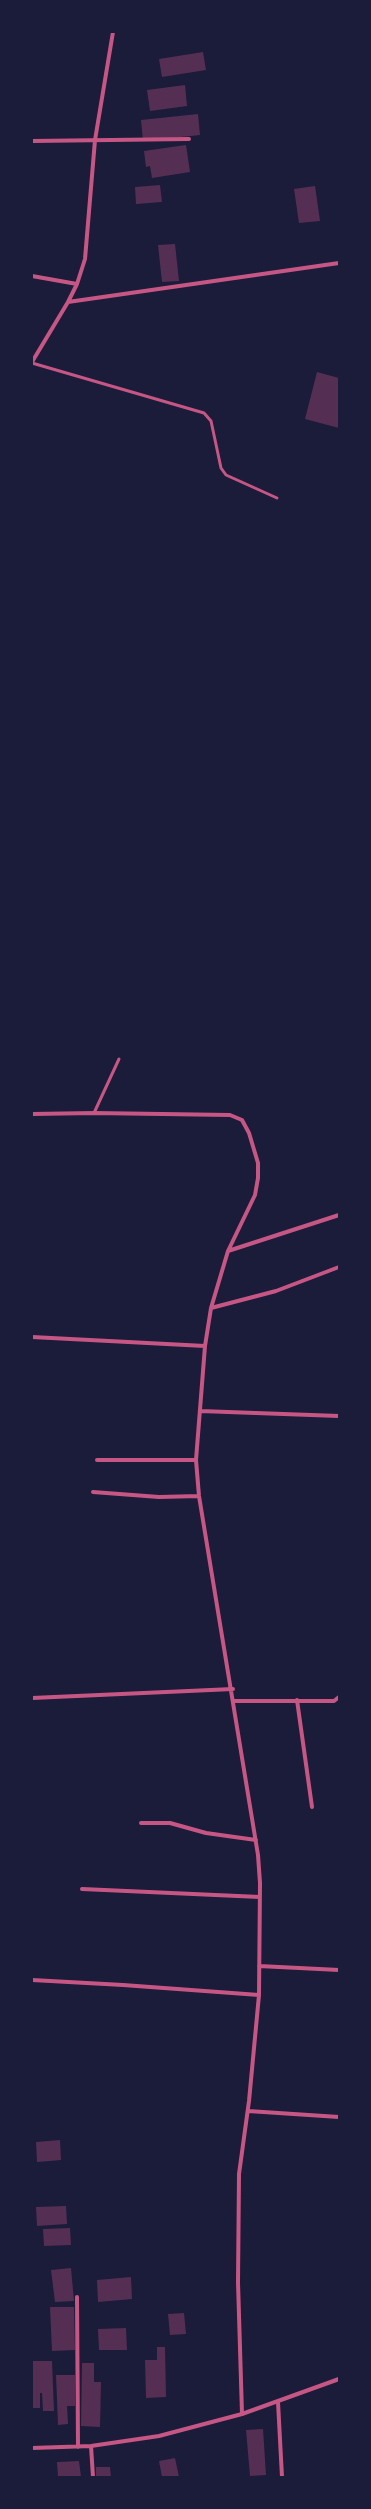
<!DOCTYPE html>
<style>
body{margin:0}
#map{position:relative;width:371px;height:2509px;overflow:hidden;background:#1b1b3a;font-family:"Work Sans",sans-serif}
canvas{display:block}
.frame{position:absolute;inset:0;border:33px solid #1b1b3a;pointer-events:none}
</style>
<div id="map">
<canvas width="371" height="2509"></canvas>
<div class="frame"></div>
</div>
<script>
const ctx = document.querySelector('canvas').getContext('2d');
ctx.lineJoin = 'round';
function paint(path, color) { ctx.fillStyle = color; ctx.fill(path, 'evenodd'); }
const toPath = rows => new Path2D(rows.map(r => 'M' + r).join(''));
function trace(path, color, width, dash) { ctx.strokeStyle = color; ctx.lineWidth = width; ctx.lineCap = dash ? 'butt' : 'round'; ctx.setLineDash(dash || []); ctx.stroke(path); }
const building = toPath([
 [203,52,206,70,162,77,159,59],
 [185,85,187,106,150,111,147,90],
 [198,114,200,135,143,141,141,120],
 [186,145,190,172,152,178,150,166,146,167,144,151],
 [160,185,162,202,136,204,135,187],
 [315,186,320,221,299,223,294,189],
 [175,244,179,281,162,282,158,245],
 [317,372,339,378,339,428,305,419],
 [60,2140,61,2160,37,2162,36,2142],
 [66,2206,67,2224,37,2226,36,2207],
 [70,2228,71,2245,44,2246,43,2229],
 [71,2268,74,2301,55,2302,51,2270],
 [131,2277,132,2299,98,2302,97,2280],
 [50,2307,74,2307,75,2350,52,2351],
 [184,2313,186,2334,170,2335,168,2314],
 [126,2328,127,2350,99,2350,98,2329],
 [157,2347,165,2347,166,2397,146,2398,145,2360,157,2360],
 [32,2361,52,2361,54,2411,43,2411,42,2393,40,2393,40,2408,32,2408],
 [82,2363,94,2363,94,2382,101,2382,100,2427,81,2426],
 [56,2375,75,2375,75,2406,67,2406,68,2424,58,2425],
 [263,2429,266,2475,250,2476,246,2430],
 [175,2458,179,2477,162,2477,159,2461],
 [79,2461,81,2477,58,2477,57,2462],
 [96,2467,110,2467,111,2477,96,2477]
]);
const service = toPath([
 [32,363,204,413,211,421,221,468,226,475,277,498],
 [94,1113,119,1059]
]);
const minor = toPath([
 [32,141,189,139],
 [32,276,77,284],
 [68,302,339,263],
 [32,362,68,302,77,284,85,259,95,140,113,32],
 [32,1114,94,1113,230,1115,242,1120,249,1133,258,1163,258,1178,255,1195,228,1251,211,1308,205,1346,196,1460,199,1496,258,1855,260,1883,259,1995,249,2101,239,2174,238,2282,242,2414],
 [228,1251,339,1215],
 [211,1308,276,1291,339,1267],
 [32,1337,205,1346],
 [200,1411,339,1416],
 [97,1460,196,1460],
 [93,1492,159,1497,199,1496],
 [32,1698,233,1689],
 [297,1700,312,1807],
 [234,1701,334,1701,339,1697],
 [141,1823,170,1823,206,1833,256,1840],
 [82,1889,260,1897],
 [259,1966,339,1970],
 [32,1980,123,1985,259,1995],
 [248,2111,339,2117],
 [77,2297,78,2447],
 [278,2402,282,2477],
 [91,2446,93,2477],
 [32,2448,91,2446,159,2436,242,2414,339,2379]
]);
paint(building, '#542f53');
trace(service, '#c65784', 3);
trace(minor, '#c65784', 4);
</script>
